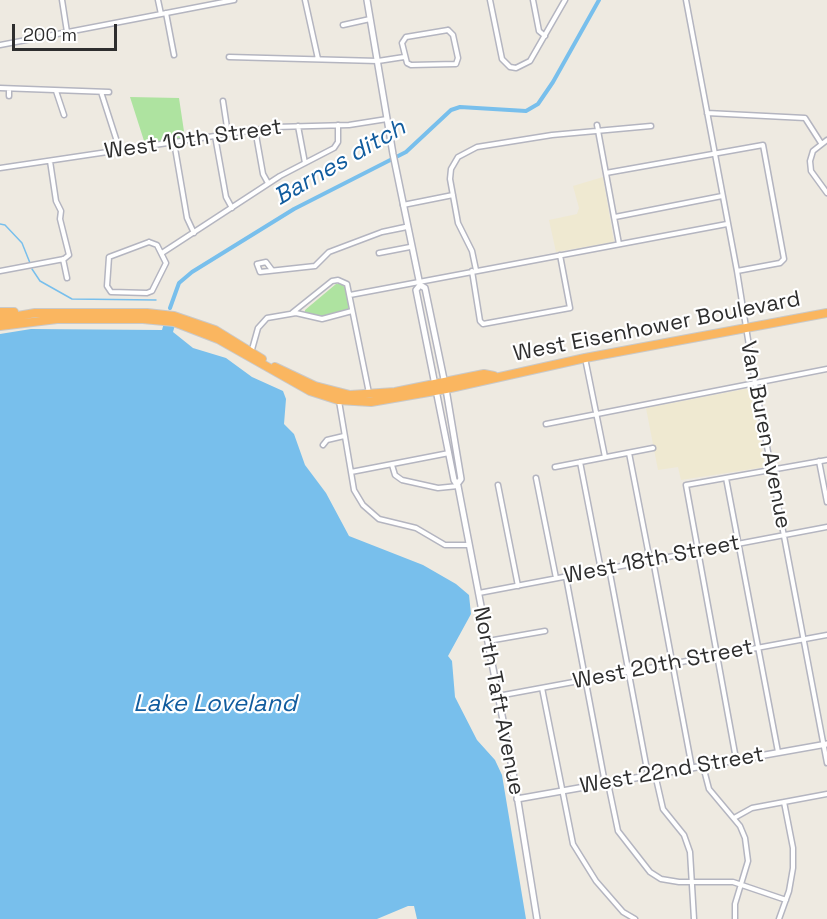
<!DOCTYPE html>
<style>
body{margin:0}
#map{position:relative;width:827px;height:919px;overflow:hidden;background:#eeeae1;font-family:"Space Grotesk",sans-serif}
canvas{display:block}
.scale{position:absolute;left:12px;top:24px;width:105px;height:27px;box-sizing:border-box;border:3px solid #2e2e2e;border-top:0;padding-left:8px;font-size:18px;line-height:21px;white-space:nowrap;color:#2e2e2e;-webkit-text-stroke:4px #fff;paint-order:stroke}
</style>
<div id="map">
<canvas width="827" height="919"></canvas>
<div class="scale">200 m</div>
</div>
<script>
const ctx = document.querySelector('canvas').getContext('2d');
ctx.lineJoin = 'round';
function paint(path, color) { ctx.fillStyle = color; ctx.fill(path, 'evenodd'); }
const toPath = rows => new Path2D(rows.map(r => 'M' + r).join(''));
function trace(path, color, width, dash) { ctx.strokeStyle = color; ctx.lineWidth = width; ctx.lineCap = dash ? 'butt' : 'round'; ctx.setLineDash(dash || []); ctx.stroke(path); }
function label(font, color, halo, rows, align = 'center') {
  ctx.font = font + ' "Space Grotesk",sans-serif'; ctx.lineWidth = 4.5; ctx.setLineDash([]); ctx.textBaseline = 'middle'; ctx.strokeStyle = halo; ctx.fillStyle = color; for (const [text, x, y, turn = 0] of rows) {
    ctx.save(); ctx.translate(x, y); ctx.rotate((+turn || 0) * Math.PI / 180); ctx.textAlign = isNaN(turn) ? turn : align; if (halo) ctx.strokeText(text, 0, 0); ctx.fillText(text, 0, 0); ctx.restore();
  }
}
const education = toPath([
 [603,177,614,242,556,252,549,220,577,214,579,208,573,186],
 [750,388,765,467,681,480,678,467,658,470,646,408]
]);
const green = toPath([
 [130,97,179,98,185,138,145,144],
 [336,284,341,284,346,288,350,305,347,311,319,317,305,313,305,310]
]);
const water = toPath([
 [164,323,175,325,173,332,193,348,226,358,252,377,283,391,286,399,284,424,294,434,305,465,326,493,349,536,423,565,456,584,469,595,471,614,448,656,452,661,455,697,477,740,495,760,502,775,526,919,417,919,414,906,408,906,377,919,0,919,0,334,31,329,162,330]
]);
const stream = toPath([
 [0,224,5,225,22,243,30,263],
 [32,269,40,281,72,299,156,300]
]);
const canal = toPath([
 [170,308,179,283,192,272,294,209,406,152,451,110,460,107,526,111,538,104,553,82,599,0]
]);
const street = toPath([
 [62,0,67,32],
 [158,0,161,14],
 [305,0,318,59],
 [490,0,502,59,510,67,516,68,530,61,565,0],
 [533,0,539,31,545,36],
 [686,0,737,271,755,383,827,763],
 [166,13,174,55],
 [343,25,370,19],
 [448,30,453,35,458,58,456,64,411,65,407,63,402,43,406,37,448,30],
 [0,45,234,0],
 [229,57,378,61,404,57],
 [0,88,109,92],
 [9,89,9,96],
 [56,91,64,115],
 [101,92,120,151],
 [223,101,228,134],
 [707,113,805,118,821,143],
 [597,125,619,244],
 [298,126,305,163],
 [255,129,263,174,268,183],
 [215,136,226,197,232,208],
 [827,140,813,151,810,161,811,171,827,193],
 [174,142,187,218,194,233],
 [0,168,275,127,349,125,387,119],
 [606,173,763,145,784,259,780,263,737,271],
 [403,205,453,195],
 [615,217,722,196],
 [405,227,382,232,407,227],
 [149,242,157,245,166,263,152,291,147,293,111,292,107,286,109,257,149,242],
 [162,253,280,176,334,148,338,142,338,125],
 [379,253,410,247],
 [63,259,67,278],
 [272,270,266,262,257,264,260,272,315,266,329,252,382,232],
 [476,270,472,251,458,223,450,179,451,169,458,157,477,147,552,135,651,126],
 [0,271,64,259,69,255,60,219,61,211,56,201,50,161],
 [472,271,480,321,483,324,570,308,560,255],
 [350,295,727,224],
 [292,313,332,281,338,280,347,284,369,393],
 [251,353,258,328,267,318,296,313,322,319,352,311],
 [585,358,605,457],
 [339,401,354,490,363,505,379,519,416,528,445,545,468,545],
 [546,424,827,369],
 [323,445,327,440,344,436],
 [629,453,650,561],
 [819,461,827,502],
 [580,462,601,570],
 [392,465,395,475,402,480,438,488,458,486],
 [555,467,653,448],
 [351,472,449,453],
 [536,478,556,578],
 [726,478,778,752],
 [498,485,518,586],
 [653,560,692,768],
 [609,568,648,775],
 [566,577,605,783],
 [479,593,827,527],
 [488,641,545,631],
 [542,688,573,844,596,881,623,912,635,919],
 [498,696,827,635],
 [736,759,686,485,827,460],
 [703,766,709,789,740,826,745,838,748,861,735,904,735,919],
 [655,774,663,809,684,835,690,852,694,919],
 [608,783,618,831,650,872,661,879,679,882,733,882,786,900],
 [734,818,752,808,827,794],
 [779,919,789,891,793,868,793,848,784,802]
]);
const secondary = toPath([
 [367,0,393,154,420,285,416,290,454,480,458,486,515,783,537,919],
 [420,285,425,288,446,389,461,479,458,483],
 [517,799,827,744]
]);
const highway = toPath([
 [0,312,14,312],
 [0,319,35,313,147,313,174,316,215,330,262,359],
 [0,326,57,319,143,319,174,322,218,339,310,391,338,400,371,402,446,389,585,358,827,313],
 [275,367,315,386,350,395,395,392,484,374,494,376]
]);
const streetNames = [
 ["West 10th Street",193,140,-8],
 ["West Eisenhower Boulevard",657,327,-11],
 ["Van Buren Avenue",765,435,79],
 ["West 18th Street",652,560,-11],
 ["West 20th Street",663,665,-11],
 ["North Taft Avenue",498,701,79],
 ["West 22nd Street",672,771,-10]
];
const waterNames = [
 ["Barnes ditch",340,163,-30],
 ["Lake Loveland",215,704]
];
paint(education, '#efe9d1');
paint(green, '#aee3a0');
paint(water, '#78bfec');
trace(stream, '#78bfec', 1.5);
trace(canal, '#78bfec', 4);
trace(street, '#b4b5c0', 7);
trace(secondary, '#b4b5c0', 8);
trace(highway, '#c9c9c9', 10);
trace(street, '#fff', 4);
trace(secondary, '#fff', 5);
trace(highway, '#fab660', 8);
label('22px', '#2e2e2e', '#fff', streetNames);
label('italic 24px', '#115c9e', '#fff', waterNames);
</script>
